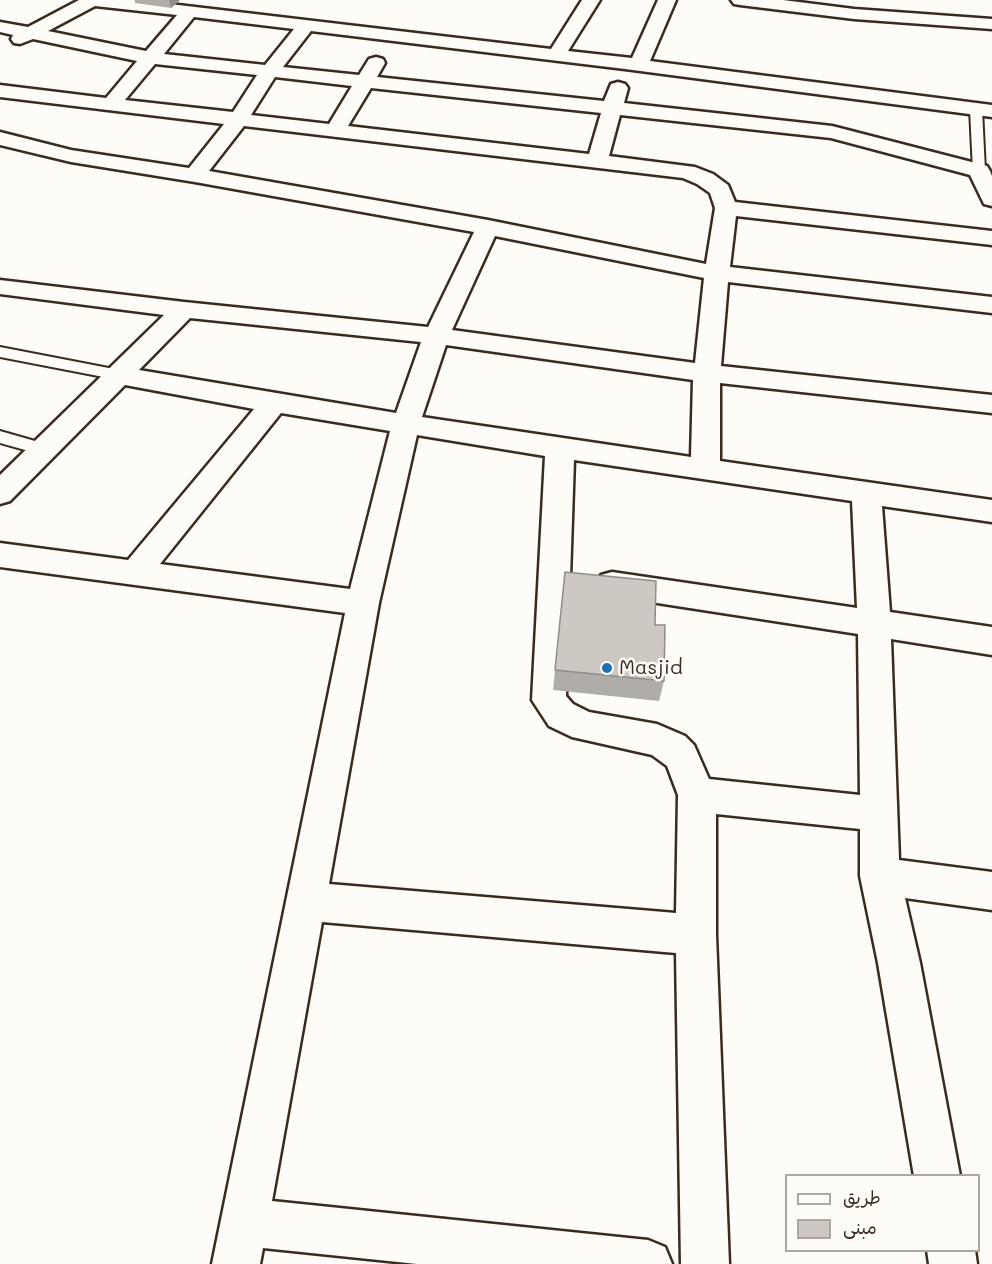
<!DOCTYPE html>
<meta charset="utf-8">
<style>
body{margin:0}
#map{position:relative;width:992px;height:1264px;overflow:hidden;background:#fdfcf7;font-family:Mali,"Playpen Sans Arabic",sans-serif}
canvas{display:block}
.legend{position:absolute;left:785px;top:1174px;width:195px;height:78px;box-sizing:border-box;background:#fdfcf7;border:2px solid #afa8a0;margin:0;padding:8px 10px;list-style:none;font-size:18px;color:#3b2a1e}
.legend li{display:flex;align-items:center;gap:12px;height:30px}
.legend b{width:30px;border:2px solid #afa8a0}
</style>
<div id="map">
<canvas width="992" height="1264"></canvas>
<ul class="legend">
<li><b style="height:8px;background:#fdfcf7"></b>طريق</li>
<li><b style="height:16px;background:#cdc8c2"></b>مبنى</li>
</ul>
</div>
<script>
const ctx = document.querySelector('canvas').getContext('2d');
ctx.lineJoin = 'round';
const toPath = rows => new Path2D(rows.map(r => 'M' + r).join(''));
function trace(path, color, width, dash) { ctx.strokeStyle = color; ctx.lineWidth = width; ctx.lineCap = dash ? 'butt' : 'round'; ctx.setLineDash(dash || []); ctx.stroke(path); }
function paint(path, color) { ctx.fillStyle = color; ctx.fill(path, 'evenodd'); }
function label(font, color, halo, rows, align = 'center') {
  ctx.font = font + ' Mali,sans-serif'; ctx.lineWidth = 5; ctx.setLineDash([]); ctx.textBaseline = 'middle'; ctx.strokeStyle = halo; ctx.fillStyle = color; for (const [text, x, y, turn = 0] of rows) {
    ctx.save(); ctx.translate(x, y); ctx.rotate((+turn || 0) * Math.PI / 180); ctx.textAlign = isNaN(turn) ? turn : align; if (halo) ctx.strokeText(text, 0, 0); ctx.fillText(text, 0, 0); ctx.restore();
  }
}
const service = toPath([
 [976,105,982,109,985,171,979,175,973,171,970,109,976,105],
 [0,347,119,370,127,375,119,380,0,357,0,347],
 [0,431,49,445,51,449,49,453,43,455,0,443,0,431]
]);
const minor = toPath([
 [79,0,136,0,551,49,582,0,600,0,568,51,632,58,658,0,676,0,650,61,992,105,992,117,625,69,311,31,283,67,359,75,369,59,376,57,383,59,385,63,377,77,604,101,611,84,618,82,625,84,628,88,624,103,832,126,987,166,990,171,992,176,992,206,984,204,970,175,831,138,620,115,609,156,695,167,713,174,728,185,735,202,992,231,992,245,736,216,730,267,992,297,992,313,728,282,721,366,992,395,992,413,720,383,720,461,992,500,992,522,882,506,890,612,992,627,992,655,891,639,899,860,992,872,992,910,905,898,920,963,960,1176,914,1176,878,963,860,876,860,829,716,814,716,935,729,1264,681,1264,676,953,322,922,272,1201,648,1240,665,1247,672,1264,417,1264,263,1248,260,1264,212,1264,345,613,0,567,0,543,128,560,254,409,125,385,10,501,0,504,0,475,164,315,0,294,0,280,184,302,428,327,474,232,195,182,71,162,0,145,0,132,71,150,189,168,224,124,0,97,0,85,106,98,137,61,33,39,20,44,14,43,11,39,13,35,0,32,0,22,28,27,79,0],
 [95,6,177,15,146,51,48,31,95,6],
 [194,17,294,29,265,65,164,54,194,17],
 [155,64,257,75,233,112,125,100,155,64],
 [275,77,352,86,329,124,251,115,275,77],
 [371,88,601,113,589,154,348,126,371,88],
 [244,126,683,178,697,184,710,193,715,208,706,264,488,220,209,171,244,126],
 [495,236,704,278,695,363,452,330,495,236],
 [190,318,421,342,396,413,139,370,190,318],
 [446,345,693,380,691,457,422,417,446,345],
 [281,413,390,431,350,589,160,564,281,413],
 [417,435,545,456,532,700,549,726,572,737,652,755,667,766,678,795,676,913,329,884,379,603,417,435],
 [574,460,852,501,857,608,612,572,601,575,596,584,601,593,612,596,858,634,860,795,709,779,694,745,685,736,657,724,589,712,573,704,566,696,574,460],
 [731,0,783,0,854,9,992,19,992,29,854,19,740,5,734,4,731,0],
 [927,1250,975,1250,977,1264,929,1264,927,1250]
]);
const wall = toPath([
 [135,0,180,0,171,8,135,3],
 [565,572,664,681,659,701,553,690]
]);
const shadedWall = toPath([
 [169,0,180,0,171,8]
]);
const building = toPath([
 [565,572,656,581,655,625,665,625,664,681,555,670,565,572]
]);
const markers = [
 [607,668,6,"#1f6fb2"]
];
const poiNames = [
 ["Masjid",619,668]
];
trace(service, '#3b2a1e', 4);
trace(minor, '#3b2a1e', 5);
paint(service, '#fdfcf7');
paint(minor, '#fdfcf7');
paint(wall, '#b0aca7');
paint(shadedWall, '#908c88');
paint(building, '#cdc8c2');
trace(building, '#908c88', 1.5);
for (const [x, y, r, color] of markers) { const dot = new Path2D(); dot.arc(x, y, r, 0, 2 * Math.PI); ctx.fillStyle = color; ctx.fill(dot); trace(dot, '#fdfcf7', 2); }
label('20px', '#3b2a1e', '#fdfcf7', poiNames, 'left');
</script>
